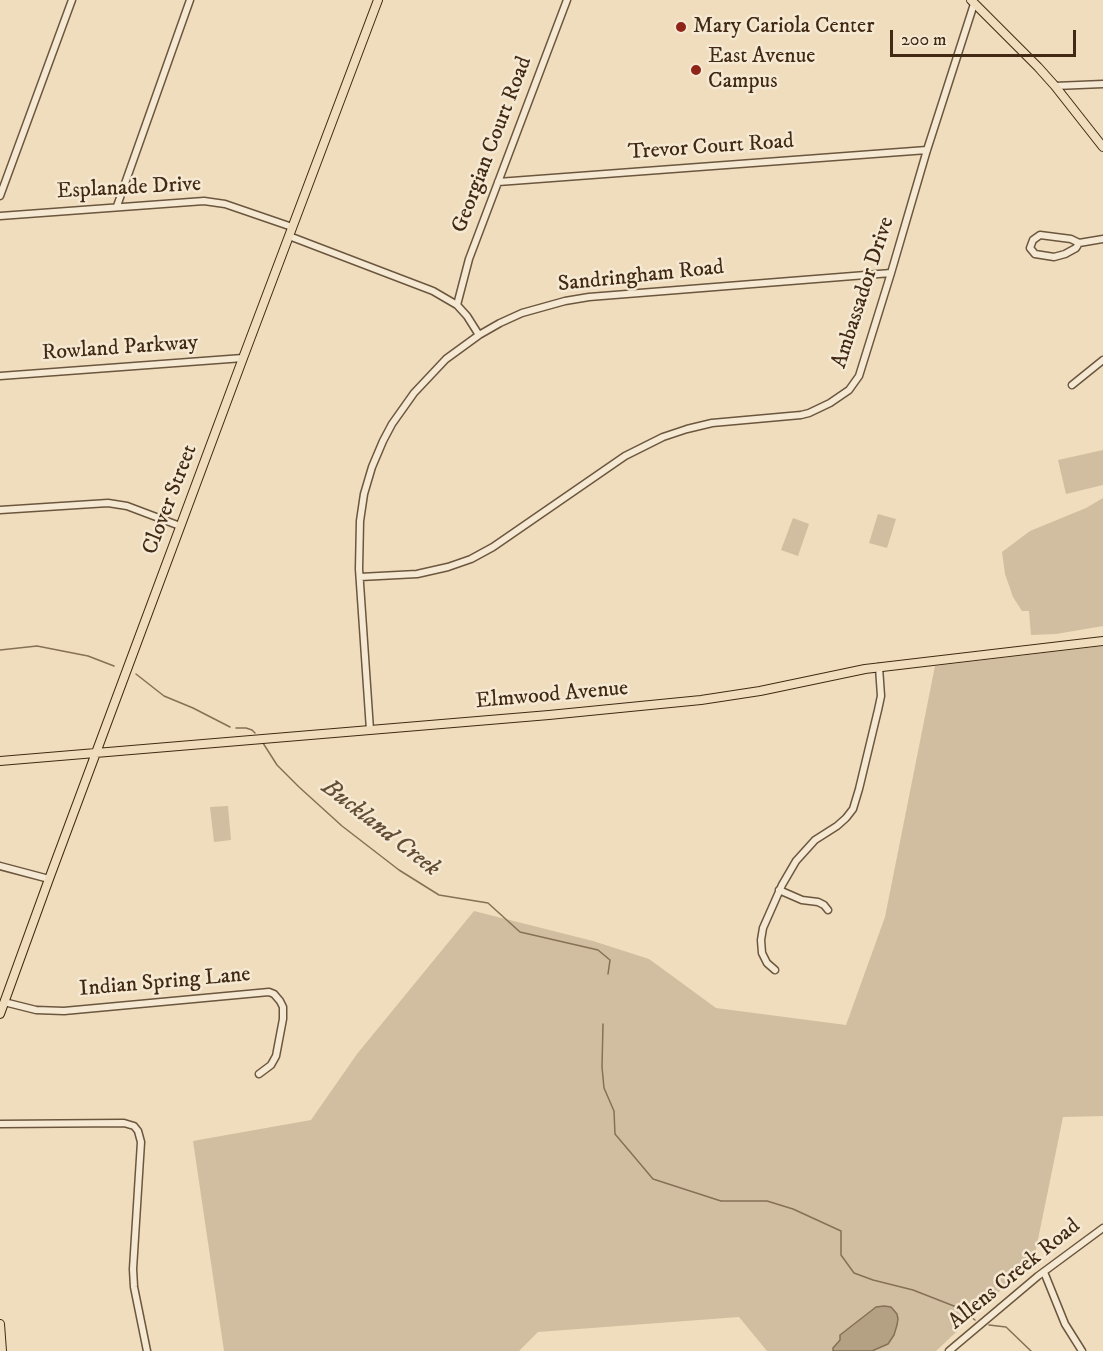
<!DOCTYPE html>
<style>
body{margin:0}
#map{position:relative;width:1103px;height:1351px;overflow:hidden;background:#efddbd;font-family:"IM FELL DW Pica",serif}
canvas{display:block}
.scale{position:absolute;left:890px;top:30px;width:186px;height:27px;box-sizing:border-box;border:3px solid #412913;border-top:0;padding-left:8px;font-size:18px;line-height:21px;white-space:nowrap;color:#412913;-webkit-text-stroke:4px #f5e9d4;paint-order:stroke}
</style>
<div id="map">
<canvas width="1103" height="1351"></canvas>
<div class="scale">200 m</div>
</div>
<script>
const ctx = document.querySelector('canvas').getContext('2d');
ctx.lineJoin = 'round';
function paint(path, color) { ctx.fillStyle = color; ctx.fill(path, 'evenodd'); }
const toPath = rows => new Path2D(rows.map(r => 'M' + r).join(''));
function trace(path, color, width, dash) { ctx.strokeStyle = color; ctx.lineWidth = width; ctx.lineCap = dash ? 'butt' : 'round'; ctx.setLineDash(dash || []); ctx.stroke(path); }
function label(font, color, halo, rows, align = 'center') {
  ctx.font = font + ' "IM FELL DW Pica",serif'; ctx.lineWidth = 5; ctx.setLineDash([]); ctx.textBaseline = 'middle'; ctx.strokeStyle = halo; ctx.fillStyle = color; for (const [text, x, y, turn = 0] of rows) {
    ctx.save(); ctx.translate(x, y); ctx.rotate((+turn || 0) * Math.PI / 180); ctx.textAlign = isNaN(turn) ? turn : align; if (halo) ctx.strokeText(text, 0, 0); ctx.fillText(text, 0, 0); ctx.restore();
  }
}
const green = toPath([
 [1103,450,1103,485,1066,494,1058,460],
 [1103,498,1103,626,1056,634,1031,635,1029,611,1022,611,1013,597,1005,574,1002,552,1030,531,1086,508],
 [878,514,896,519,887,548,869,543],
 [793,518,809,524,798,556,781,550],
 [1103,646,1103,1116,1063,1117,1034,1259,936,1351,767,1351,739,1317,538,1332,519,1351,224,1351,193,1141,311,1120,357,1054,474,911,593,941,649,959,716,1008,846,1025,885,917,935,666],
 [228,806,231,840,214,842,210,807]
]);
const water = toPath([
 [884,1306,891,1307,897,1314,898,1319,897,1325,894,1335,888,1344,872,1351,833,1351,833,1348,840,1340,840,1335,876,1307,884,1306]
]);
const stream = toPath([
 [0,650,37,646,88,656,114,666],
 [136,674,164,696,193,708,230,727],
 [236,728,246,728,252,730,255,733],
 [263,743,277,765,299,787,342,826,399,870,439,895,488,903,520,932,598,950,610,960,608,974],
 [603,1024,602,1067,604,1088,614,1111,615,1134,653,1179,721,1201,767,1201,793,1209,841,1231,841,1255,854,1273,873,1280,913,1290,959,1308,975,1320],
 [989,1325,1006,1327,1031,1351]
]);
const minor = toPath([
 [1055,86,1103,84],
 [498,182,927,150],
 [0,196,72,0],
 [117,206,190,0],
 [0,216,204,201,225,204,292,227],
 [289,236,433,291,457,305,467,316,479,335],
 [1079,243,1076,248,1065,254,1054,257,1035,254,1030,248,1033,240,1040,235,1071,239,1079,243,1103,239],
 [457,305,469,259,567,0],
 [0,376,243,358],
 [1072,385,1103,360],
 [0,510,108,503,127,506,180,526],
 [360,577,417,574,448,567,471,559,493,547,625,456,663,437,687,429,712,423,801,415,809,413,830,403,849,390,859,376,891,273,927,150,974,4],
 [370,730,359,569,360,521,364,494,372,467,383,441,392,424,414,393,446,359,479,335,500,323,522,313,565,301,589,297,891,273],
 [0,866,49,879],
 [779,890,802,900,818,902,824,905,828,910],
 [775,970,767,963,762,953,761,940,763,928,782,885,796,861,815,840,837,826,846,818,853,809,859,789,878,710,881,696,879,667],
 [4,1002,36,1010,64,1011,269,992,274,994,280,1001,283,1007,283,1019,276,1056,271,1065,259,1074],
 [0,1124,124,1123,134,1126,138,1131,141,1142,133,1269,134,1287,147,1351],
 [1044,1272,1065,1324,1082,1351],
 [949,1351,1038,1276,1103,1228]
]);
const major = toPath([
 [971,0,1038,67,1055,86,1103,147],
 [0,761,549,715,701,700,760,691,865,669,1103,641],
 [0,1014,49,879,243,358,378,0],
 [0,1324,2,1351]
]);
const markers = [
 [681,27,6,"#8f2418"],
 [696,70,6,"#8f2418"]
];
const poiNames = [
 ["Mary Cariola Center",693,27],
 ["East Avenue",708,57],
 ["Campus",708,82]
];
const streetNames = [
 ["Georgian Court Road",493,145,-69],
 ["Trevor Court Road",711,148,-4],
 ["Esplanade Drive",129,189,-3],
 ["Sandringham Road",641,277,-6],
 ["Ambassador Drive",864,293,-72],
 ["Rowland Parkway",120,349,-4],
 ["Clover Street",171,500,-69],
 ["Elmwood Avenue",552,696,-5],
 ["Indian Spring Lane",165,983,-5],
 ["Allens Creek Road",1015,1275,-39]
];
const waterNames = [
 ["Buckland Creek",380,829,38]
];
paint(green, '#d1bea0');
paint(water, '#b4a083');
trace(water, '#867056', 1.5);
trace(stream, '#867056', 1.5);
trace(minor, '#6c563e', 9);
trace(major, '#412913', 10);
trace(minor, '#f5e9d4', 6);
trace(major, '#efddbd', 8);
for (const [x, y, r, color] of markers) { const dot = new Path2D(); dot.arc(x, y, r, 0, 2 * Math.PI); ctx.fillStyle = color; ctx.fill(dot); trace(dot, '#f5e9d4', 2); }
label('22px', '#412913', '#f5e9d4', poiNames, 'left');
label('22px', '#412913', '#f5e9d4', streetNames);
label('italic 24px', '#644d35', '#f5e9d4', waterNames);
</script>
